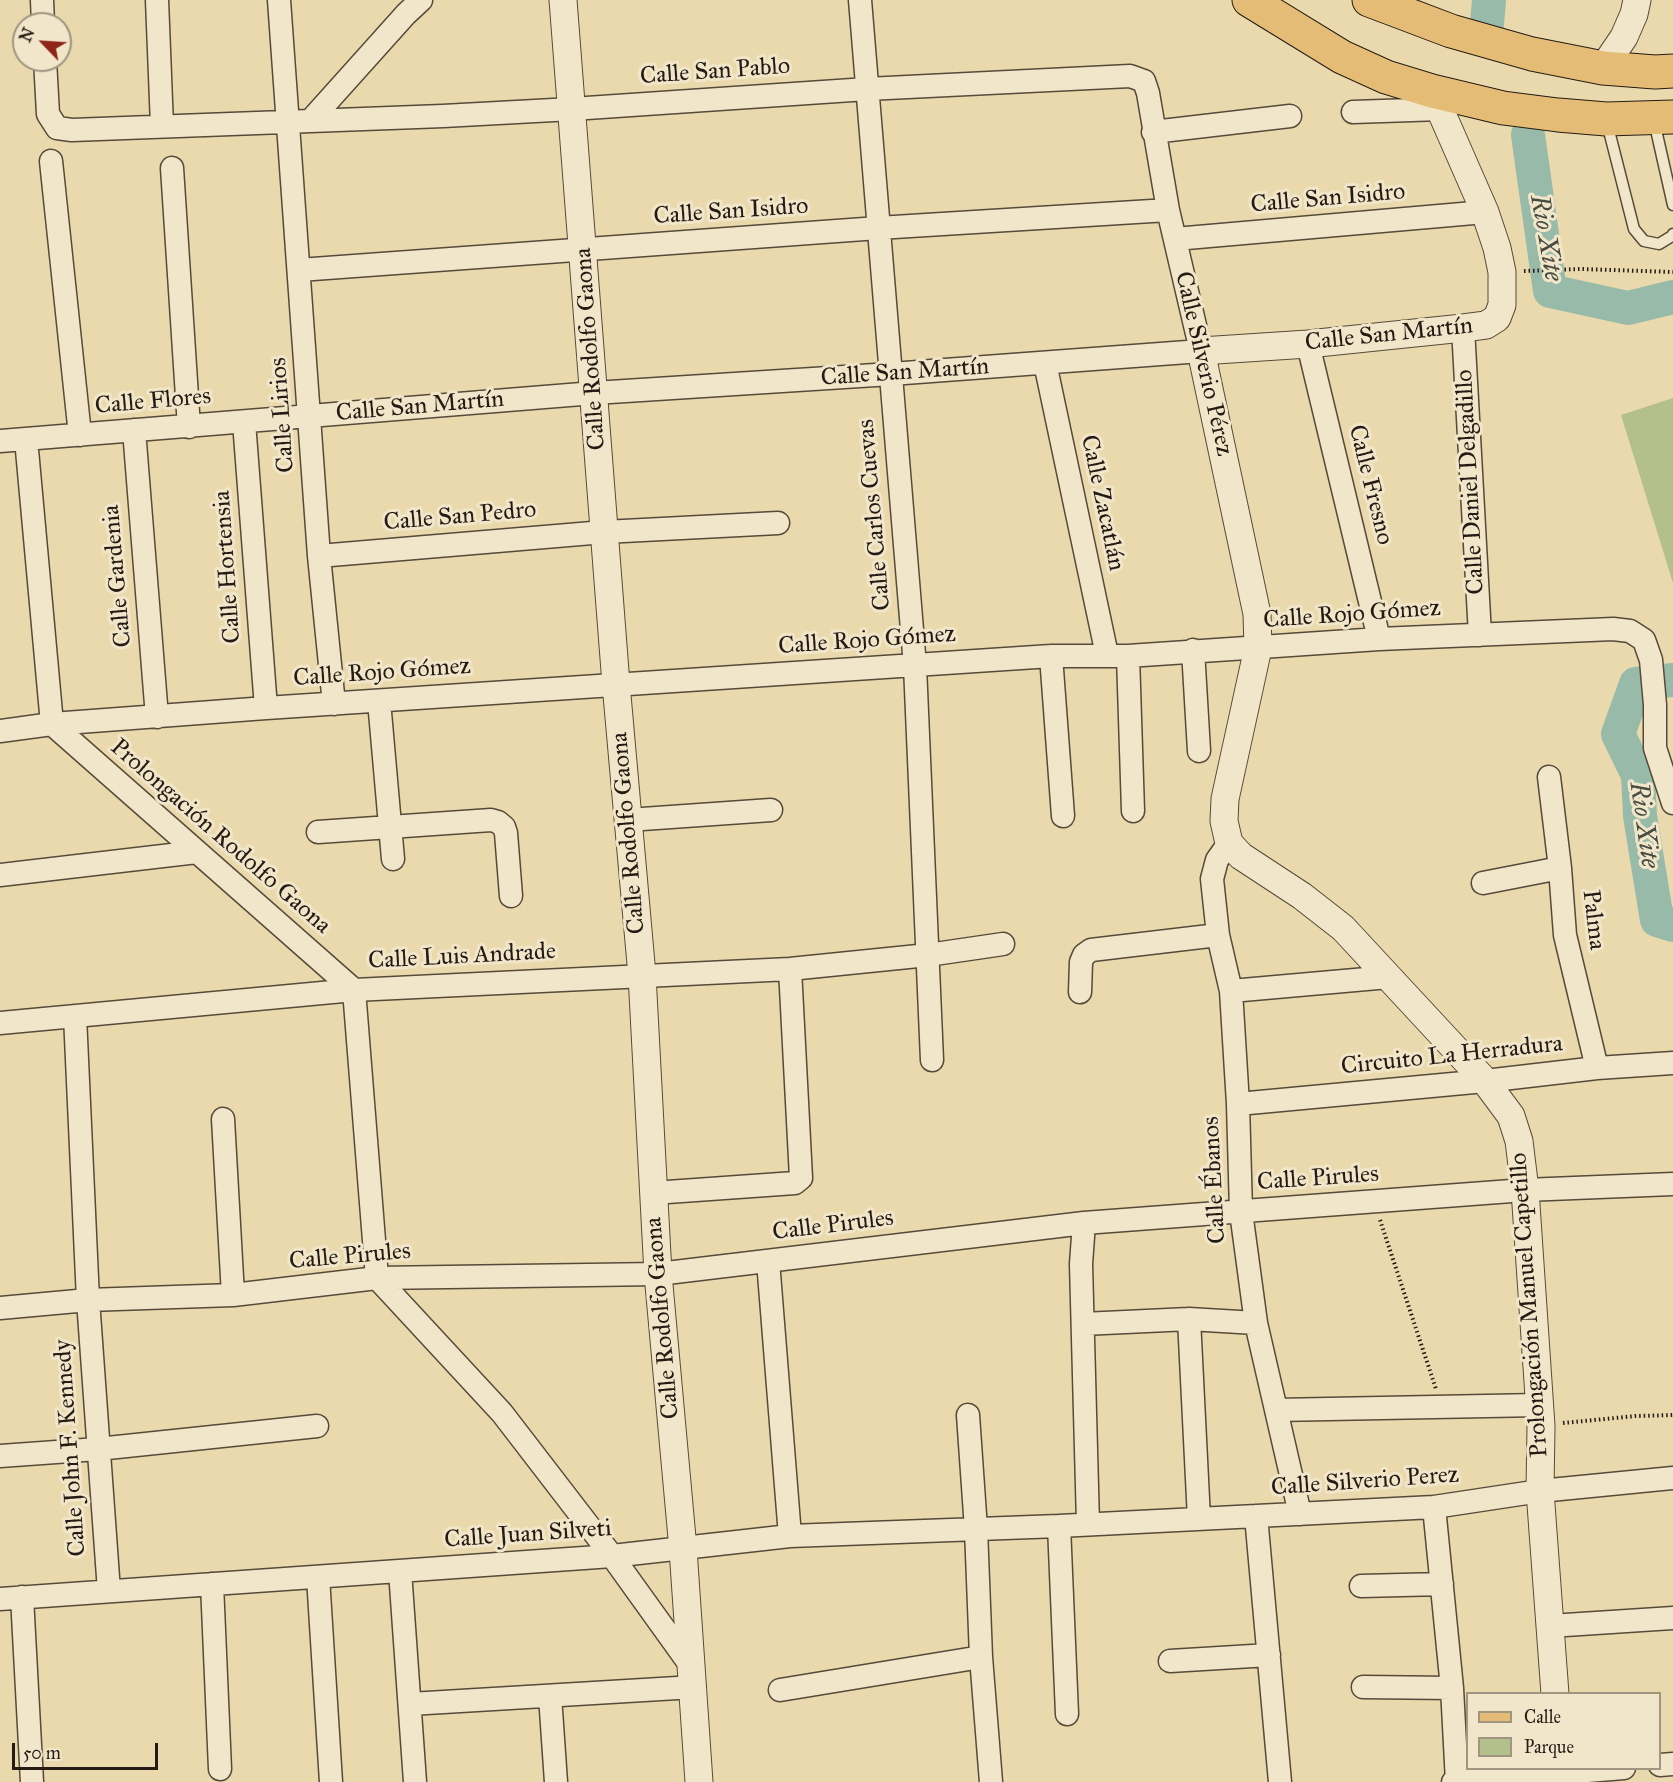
<!DOCTYPE html>
<meta charset="utf-8">
<style>
body{margin:0}
#map{position:relative;width:1673px;height:1782px;overflow:hidden;background:#e9d9ac;font-family:"IM FELL Great Primer",serif}
canvas{display:block}
.legend{position:absolute;left:1466px;top:1692px;width:195px;height:78px;box-sizing:border-box;background:#f1e6c9;border:2px solid #9f9581;margin:0;padding:8px 10px;list-style:none;font-size:18px;color:#251b14}
.legend li{display:flex;align-items:center;gap:12px;height:30px}
.legend b{width:30px;border:2px solid #9f9581}
.north{position:absolute;left:12px;top:12px;width:60px;height:60px;box-sizing:border-box;background:#f1e6c9;border:2px solid #9f9581;border-radius:50%;rotate:295deg;font-size:16px;font-weight:700;line-height:24px;text-align:center;color:#251b14}
.north::after{content:'';display:block;margin:auto;width:21px;height:27px;background:#8f2418;clip-path:polygon(50% 0,100% 100%,50% 72%,0 100%)}
.scale{position:absolute;left:12px;top:1743px;width:146px;height:27px;box-sizing:border-box;border:3px solid #251b14;border-top:0;padding-left:8px;font-size:18px;line-height:21px;white-space:nowrap;color:#251b14;-webkit-text-stroke:4px #f1e6c9;paint-order:stroke}
</style>
<div id="map">
<canvas width="1673" height="1782"></canvas>
<ul class="legend">
<li><b style="height:8px;background:#e4bc76"></b>Calle</li>
<li><b style="height:16px;background:#b3c08c"></b>Parque</li>
</ul>
<div class="north">N</div>
<div class="scale">50 m</div>
</div>
<script>
const ctx = document.querySelector('canvas').getContext('2d');
ctx.lineJoin = 'round';
function paint(path, color) { ctx.fillStyle = color; ctx.fill(path, 'evenodd'); }
const toPath = rows => new Path2D(rows.map(r => 'M' + r).join(''));
function trace(path, color, width, dash) { ctx.strokeStyle = color; ctx.lineWidth = width; ctx.lineCap = dash ? 'butt' : 'round'; ctx.setLineDash(dash || []); ctx.stroke(path); }
function label(font, color, halo, rows, align = 'center') {
  ctx.font = font + ' "IM FELL Great Primer",serif'; ctx.lineWidth = 6; ctx.setLineDash([]); ctx.textBaseline = 'middle'; ctx.strokeStyle = halo; ctx.fillStyle = color; for (const [text, x, y, turn = 0] of rows) {
    ctx.save(); ctx.translate(x, y); ctx.rotate((+turn || 0) * Math.PI / 180); ctx.textAlign = isNaN(turn) ? turn : align; if (halo) ctx.strokeText(text, 0, 0); ctx.fillText(text, 0, 0); ctx.restore();
  }
}
const green = toPath([
 [1673,398,1673,583,1621,415]
]);
const river = toPath([
 [1487,24,1489,0],
 [1528,135,1550,291,1628,308,1673,297],
 [1673,680,1636,684,1618,734,1638,775,1640,816,1657,920,1673,925]
]);
const path = toPath([
 [1524,271,1581,269,1673,272],
 [1380,1220,1436,1389],
 [1563,1423,1636,1416,1673,1415]
]);
const service = toPath([
 [1654,121,1673,205],
 [1607,123,1634,229,1644,241,1659,244,1672,236,1673,234]
]);
const minor = toPath([
 [42,0,43,24],
 [157,0,162,126],
 [279,0,319,556,334,704],
 [860,0,915,666,932,1060],
 [1353,112,1441,109],
 [310,121,406,14,421,0],
 [1153,132,1290,116],
 [51,161,80,435],
 [172,168,189,427],
 [1175,239,1485,212],
 [299,270,878,228,1168,210],
 [1463,328,1480,635],
 [1308,344,1379,639],
 [1045,363,1107,655],
 [244,422,266,708],
 [134,430,157,717],
 [26,439,52,724,354,990,377,1278,502,1413,612,1556,691,1666],
 [0,441,594,393,891,374,1201,351,1168,210,1148,93,1144,81,1130,76,867,89,572,109,443,116,72,130,57,128,48,114,45,60],
 [319,556,604,532,778,523],
 [1193,650,1199,751],
 [1051,656,1063,816],
 [1128,656,1133,811],
 [379,701,393,859],
 [0,731,52,724,266,708,1051,656,1128,656,1379,639,1613,629,1630,631,1644,640,1651,660,1655,705,1655,748,1673,803],
 [1549,777,1560,868,1565,935,1597,1068],
 [628,820,771,810],
 [318,832,491,820,498,822,504,827,506,833,511,896],
 [1229,843,1217,860,1212,879,1218,935,1231,991,1238,1104,1241,1212,1256,1323,1300,1514],
 [0,875,197,852],
 [1483,883,1560,868],
 [1231,991,1389,977],
 [1080,992,1081,962,1084,955,1091,950,1218,935],
 [75,1016,88,1300,109,1591],
 [0,1023,354,990,790,969,928,955,1003,944],
 [1238,1104,1485,1081,1597,1068,1673,1063],
 [223,1119,233,1295],
 [653,1193,795,1183,801,1178,790,969],
 [1084,1223,1081,1264,1088,1524],
 [768,1261,790,1536],
 [0,1308,88,1300,233,1295,377,1278,658,1274,1084,1223,1525,1190,1673,1184],
 [1189,1319,1199,1519],
 [1083,1324,1189,1319,1256,1323],
 [1276,1410,1539,1405],
 [968,1415,976,1529,981,1657,991,1782],
 [0,1456,98,1449,317,1426],
 [1434,1507,1452,1688,1457,1782],
 [1256,1516,1280,1782],
 [1059,1526,1067,1714],
 [400,1571,415,1782],
 [318,1577,331,1782],
 [212,1584,220,1769],
 [1361,1586,1442,1584],
 [22,1597,32,1782],
 [0,1599,612,1556,790,1536,1059,1526,1434,1507,1540,1491,1673,1478],
 [1550,1626,1673,1618],
 [1170,1661,1269,1655],
 [1363,1687,1452,1688],
 [780,1690,981,1657],
 [550,1696,556,1782],
 [410,1704,694,1687],
 [1660,1765,1673,1764],
 [1453,1782,1624,1768]
]);
const tertiary = toPath([
 [563,0,616,684,642,975,658,1274,683,1549,699,1782],
 [1603,68,1624,37,1634,14,1637,0],
 [1432,91,1485,212,1497,248,1502,272,1502,305,1497,318,1486,325,1463,328,1308,344,1201,351,1257,614,1258,648,1225,799,1224,821,1229,843,1241,856,1302,896,1343,928,1485,1081,1511,1116,1519,1141,1525,1190,1541,1426,1540,1491,1555,1694],
 [1560,1768,1561,1782]
]);
const primary = toPath([
 [1249,0,1342,57,1386,77,1432,91,1503,108,1558,115,1606,119,1673,117],
 [1369,0,1451,31,1532,54,1603,68,1655,72,1673,71]
]);
const streetNames = [
 ["Calle San Pablo",715,72,-4],
 ["Calle San Isidro",1328,199,-5],
 ["Calle San Isidro",731,212,-4],
 ["Calle San Martín",1389,335,-6],
 ["Calle Rodolfo Gaona",591,349,-94],
 ["Calle Silverio Pérez",1203,364,77],
 ["Calle San Martín",905,373,-4],
 ["Calle Flores",153,402,-5],
 ["Calle San Martín",420,407,-5],
 ["Calle Lirios",283,415,-94],
 ["Calle Daniel Delgadillo",1471,482,-93],
 ["Calle Fresno",1370,485,76],
 ["Calle Zacatlán",1102,503,78],
 ["Calle Carlos Cuevas",875,515,-95],
 ["Calle San Pedro",460,517,-5],
 ["Calle Hortensia",228,567,-94],
 ["Calle Gardenia",118,576,-95],
 ["Calle Rojo Gómez",1352,615,-4],
 ["Calle Rojo Gómez",867,641,-4],
 ["Calle Rojo Gómez",382,673,-4],
 ["Calle Rodolfo Gaona",629,833,-95],
 ["Prolongación Rodolfo Gaona",220,837,41],
 ["Palma",1593,920,83],
 ["Calle Luis Andrade",462,957,-3],
 ["Circuito La Herradura",1452,1056,-6],
 ["Calle Pirules",1318,1179,-4],
 ["Calle Ébanos",1215,1180,-93],
 ["Calle Pirules",833,1226,-7],
 ["Calle Pirules",350,1257,-5],
 ["Prolongación Manuel Capetillo",1530,1305,-94],
 ["Calle Rodolfo Gaona",663,1318,-95],
 ["Calle John F. Kennedy",71,1448,-94],
 ["Calle Silverio Perez",1365,1482,-4],
 ["Calle Juan Silveti",528,1535,-4]
];
const waterNames = [
 ["Rio Xite",1545,238,80],
 ["Rio Xite",1643,825,82]
];
paint(green, '#b3c08c');
trace(river, '#97baa9', 34);
trace(service, '#564a3a', 13);
trace(minor, '#564a3a', 25);
trace(tertiary, '#564a3a', 29);
trace(primary, '#251b14', 35);
trace(path, '#251b14', 4, [1.5, 3]);
trace(service, '#f1e6c9', 10);
trace(minor, '#f1e6c9', 22);
trace(tertiary, '#f1e6c9', 27);
trace(primary, '#e4bc76', 33);
label('24px', '#251b14', '#f1e6c9', streetNames);
label('italic 26px', '#474b41', '#f1e6c9', waterNames);
</script>
